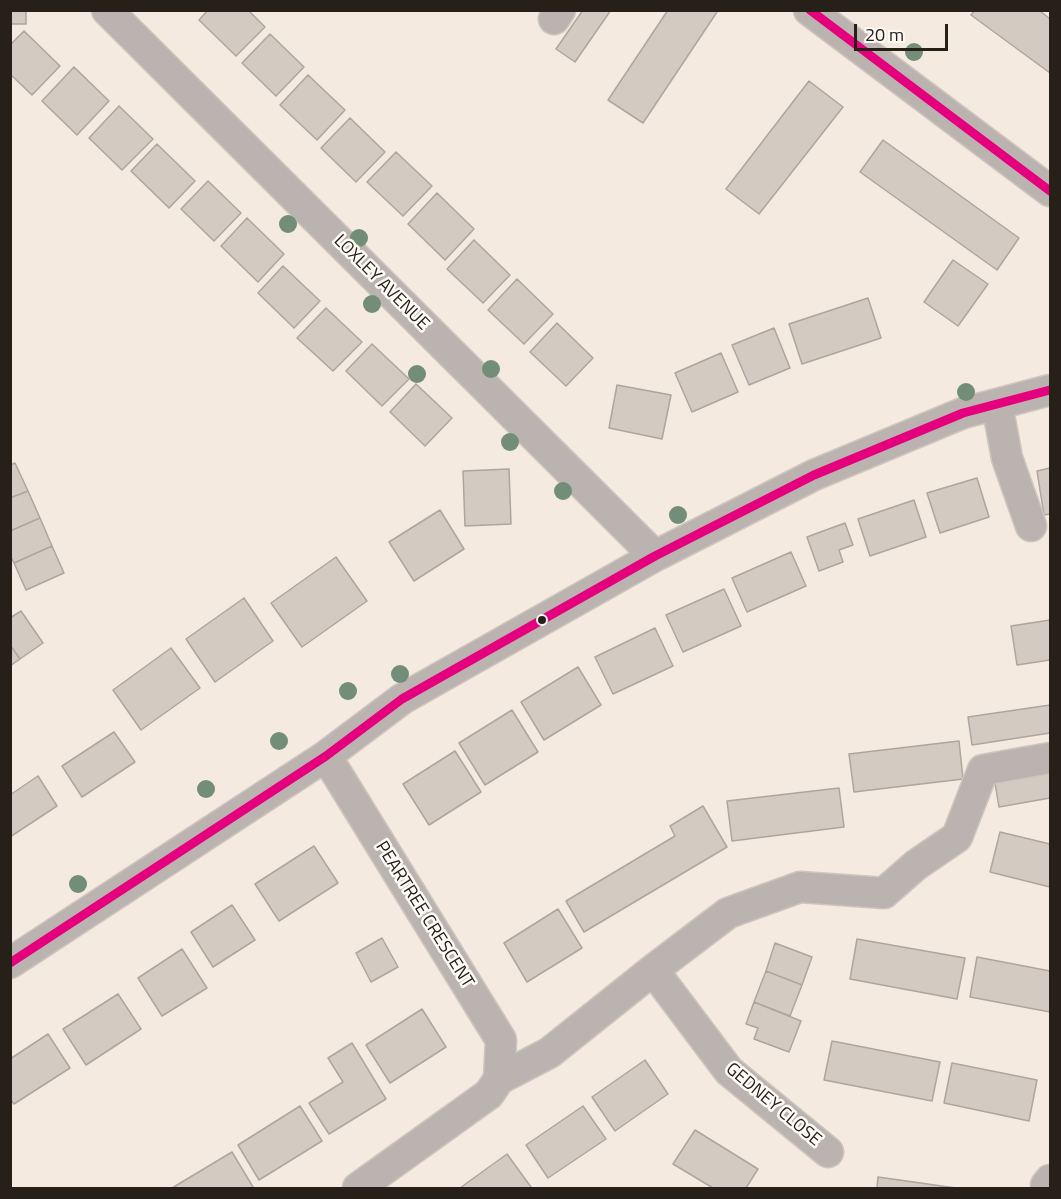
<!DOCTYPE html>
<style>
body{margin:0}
#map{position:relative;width:1061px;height:1199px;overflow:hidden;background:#f5eae0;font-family:"Titillium Web",sans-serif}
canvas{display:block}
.frame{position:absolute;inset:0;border:12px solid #272019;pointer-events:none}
.scale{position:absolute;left:854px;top:24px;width:94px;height:27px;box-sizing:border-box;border:3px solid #272019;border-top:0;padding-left:8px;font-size:18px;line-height:21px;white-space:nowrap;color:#272019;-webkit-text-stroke:4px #fefaf6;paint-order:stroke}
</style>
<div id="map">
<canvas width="1061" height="1199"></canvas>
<div class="frame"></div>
<div class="scale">20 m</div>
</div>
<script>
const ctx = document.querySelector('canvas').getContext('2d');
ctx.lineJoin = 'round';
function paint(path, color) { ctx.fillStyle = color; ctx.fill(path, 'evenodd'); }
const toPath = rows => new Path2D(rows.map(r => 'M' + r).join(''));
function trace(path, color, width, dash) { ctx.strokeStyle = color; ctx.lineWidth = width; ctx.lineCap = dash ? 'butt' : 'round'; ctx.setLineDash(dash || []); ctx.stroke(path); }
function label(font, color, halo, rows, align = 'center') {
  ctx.font = font + ' "Titillium Web",sans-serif'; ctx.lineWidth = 5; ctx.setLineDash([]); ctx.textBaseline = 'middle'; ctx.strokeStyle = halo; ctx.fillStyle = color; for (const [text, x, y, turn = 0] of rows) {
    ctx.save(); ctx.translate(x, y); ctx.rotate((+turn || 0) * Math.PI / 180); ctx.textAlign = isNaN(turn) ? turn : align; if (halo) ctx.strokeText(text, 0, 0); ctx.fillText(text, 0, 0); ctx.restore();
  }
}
const building = toPath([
 [10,10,26,10,26,24,10,24,10,10],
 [208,10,248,10,265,27,236,56,199,20,208,10],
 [583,10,611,10,575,62,556,49,583,10],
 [668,10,715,10,717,12,643,123,608,100,668,10],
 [975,10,1039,10,1050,19,1050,73,971,15,975,10],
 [24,31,60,66,32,95,10,74,10,45,24,31],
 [270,34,304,67,276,96,242,63,270,34],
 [74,67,109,101,77,135,42,101,74,67],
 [308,75,345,110,317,140,280,105,308,75],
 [809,81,843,107,759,214,726,189,809,81],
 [119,106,153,139,122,170,89,138,119,106],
 [350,118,385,152,356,182,321,148,350,118],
 [883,140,1019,238,997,270,860,172,883,140],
 [157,144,195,181,169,208,131,171,157,144],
 [396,152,432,186,403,216,367,182,396,152],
 [208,181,241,213,214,241,181,209,208,181],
 [437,193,474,229,445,260,408,224,437,193],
 [247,218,284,254,258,282,221,246,247,218],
 [474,240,510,275,483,303,447,269,474,240],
 [953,260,988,284,958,326,924,302,953,260],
 [283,266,320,301,294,328,258,293,283,266],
 [517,279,553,314,524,344,488,310,517,279],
 [868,298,881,338,802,364,789,324,868,298],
 [326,308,362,342,333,371,297,338,326,308],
 [557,323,593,358,566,386,530,352,557,323],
 [774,328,790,368,749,385,732,345,774,328],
 [372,344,409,379,382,406,346,371,372,344],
 [721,353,738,392,692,412,675,373,721,353],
 [416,384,452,418,425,446,390,412,416,384],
 [617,385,671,395,662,439,609,428,617,385],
 [15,463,28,491,10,498,10,465,15,463],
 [1050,468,1050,514,1044,515,1037,471,1050,468],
 [509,469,511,524,465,526,463,471,509,469],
 [977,478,989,517,940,533,927,493,977,478],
 [28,491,40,518,10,531,10,498,28,491],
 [914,500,926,537,870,556,858,519,914,500],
 [440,510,464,549,414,581,389,542,440,510],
 [40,518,52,546,14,563,10,555,10,531,40,518],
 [845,523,853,545,839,550,843,562,819,571,807,537,845,523],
 [52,546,64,573,26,590,14,563,52,546],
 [791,552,806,586,747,612,732,578,791,552],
 [336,557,367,601,302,647,271,603,336,557],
 [724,589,741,626,683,652,666,615,724,589],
 [244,598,273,641,215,682,186,639,244,598],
 [21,611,43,643,20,659,10,645,10,618,21,611],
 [1050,620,1050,660,1017,665,1011,626,1050,620],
 [655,628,673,666,613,694,595,657,655,628],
 [10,645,20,659,10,666,10,645],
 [171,648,200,688,141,730,113,690,171,648],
 [578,667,601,705,544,740,521,702,578,667],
 [1050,705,1050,733,972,745,968,717,1050,705],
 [512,710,538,752,485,785,459,743,512,710],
 [114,732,135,762,82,797,62,766,114,732],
 [959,741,963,779,854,792,849,754,959,741],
 [455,751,481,792,429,825,403,784,455,751],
 [1050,767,1050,798,999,807,994,777,1050,767],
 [38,776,57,806,10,837,10,795,38,776],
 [839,788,844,827,732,841,727,801,839,788],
 [703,806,727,847,584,932,566,901,675,836,670,826,703,806],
 [1000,832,1050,844,1050,887,990,872,1000,832],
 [314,846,338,883,279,921,255,884,314,846],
 [232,905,255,940,213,967,191,932,232,905],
 [558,909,582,948,527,982,504,943,558,909],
 [382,938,398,967,371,982,356,953,382,938],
 [857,939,965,958,957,999,850,979,857,939],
 [775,943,812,957,802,985,766,971,775,943],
 [182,949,207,988,162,1016,138,978,182,949],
 [977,957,1050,971,1050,1012,970,997,977,957],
 [766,971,802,985,790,1016,754,1002,766,971],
 [118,994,141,1029,86,1065,63,1029,118,994],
 [754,1002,801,1021,789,1052,754,1039,758,1028,746,1024,754,1002],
 [422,1009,446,1047,390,1083,366,1045,422,1009],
 [48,1034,70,1068,14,1104,10,1099,10,1059,48,1034],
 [832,1041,940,1062,932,1101,824,1080,832,1041],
 [352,1043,386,1099,329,1134,309,1103,343,1082,328,1058,352,1043],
 [645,1060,668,1094,615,1131,592,1097,645,1060],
 [952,1063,1037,1080,1029,1121,944,1103,952,1063],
 [300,1106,322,1141,259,1180,238,1145,300,1106],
 [583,1106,606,1139,548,1178,526,1145,583,1106],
 [695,1130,758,1169,746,1188,713,1188,673,1164,695,1130],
 [232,1152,253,1187,251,1188,172,1188,232,1152],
 [507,1154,531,1187,529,1188,460,1188,507,1154],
 [878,1177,956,1188,877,1188,878,1177]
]);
const minor = toPath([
 [107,10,655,556],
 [809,10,1050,191],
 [554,19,560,10],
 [997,404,1007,458,1031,526],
 [326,756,501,1040,499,1079],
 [10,963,326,756,402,699,655,556,814,475,963,413,1050,390],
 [653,970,729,1071,828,1152],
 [1046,1185,1050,1180],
 [358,1188,489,1094,499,1079,549,1053,653,970,728,913,800,887,884,893,916,865,957,837,983,770,1050,758]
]);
const bus1 = toPath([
 [810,10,1050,191],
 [10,963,326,756,402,699,655,556,814,475,963,413,1050,390]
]);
const trees = [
 [914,52],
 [288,224],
 [359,238],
 [372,304],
 [491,369],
 [417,374],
 [966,392],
 [510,442],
 [563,491],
 [678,515],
 [400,674],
 [348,691],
 [279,741],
 [206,789],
 [78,884]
];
const markers = [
 [542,620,5,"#272019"]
];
const streetNames = [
 ["LOXLEY AVENUE",381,283,45],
 ["PEARTREE CRESCENT",424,915,58],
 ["GEDNEY CLOSE",773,1105,40]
];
paint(building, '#d3cac2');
trace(building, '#aea59e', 1.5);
trace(minor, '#cec6be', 33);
trace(minor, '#bab3b0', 30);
trace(bus1, '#e5007d', 9);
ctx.fillStyle = '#728e78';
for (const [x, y] of trees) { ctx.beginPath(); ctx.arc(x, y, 9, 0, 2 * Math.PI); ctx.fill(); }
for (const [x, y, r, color] of markers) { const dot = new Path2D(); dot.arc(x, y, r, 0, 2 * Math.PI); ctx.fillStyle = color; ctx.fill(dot); trace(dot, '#fefaf6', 2); }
label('18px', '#272019', '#fefaf6', streetNames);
</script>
